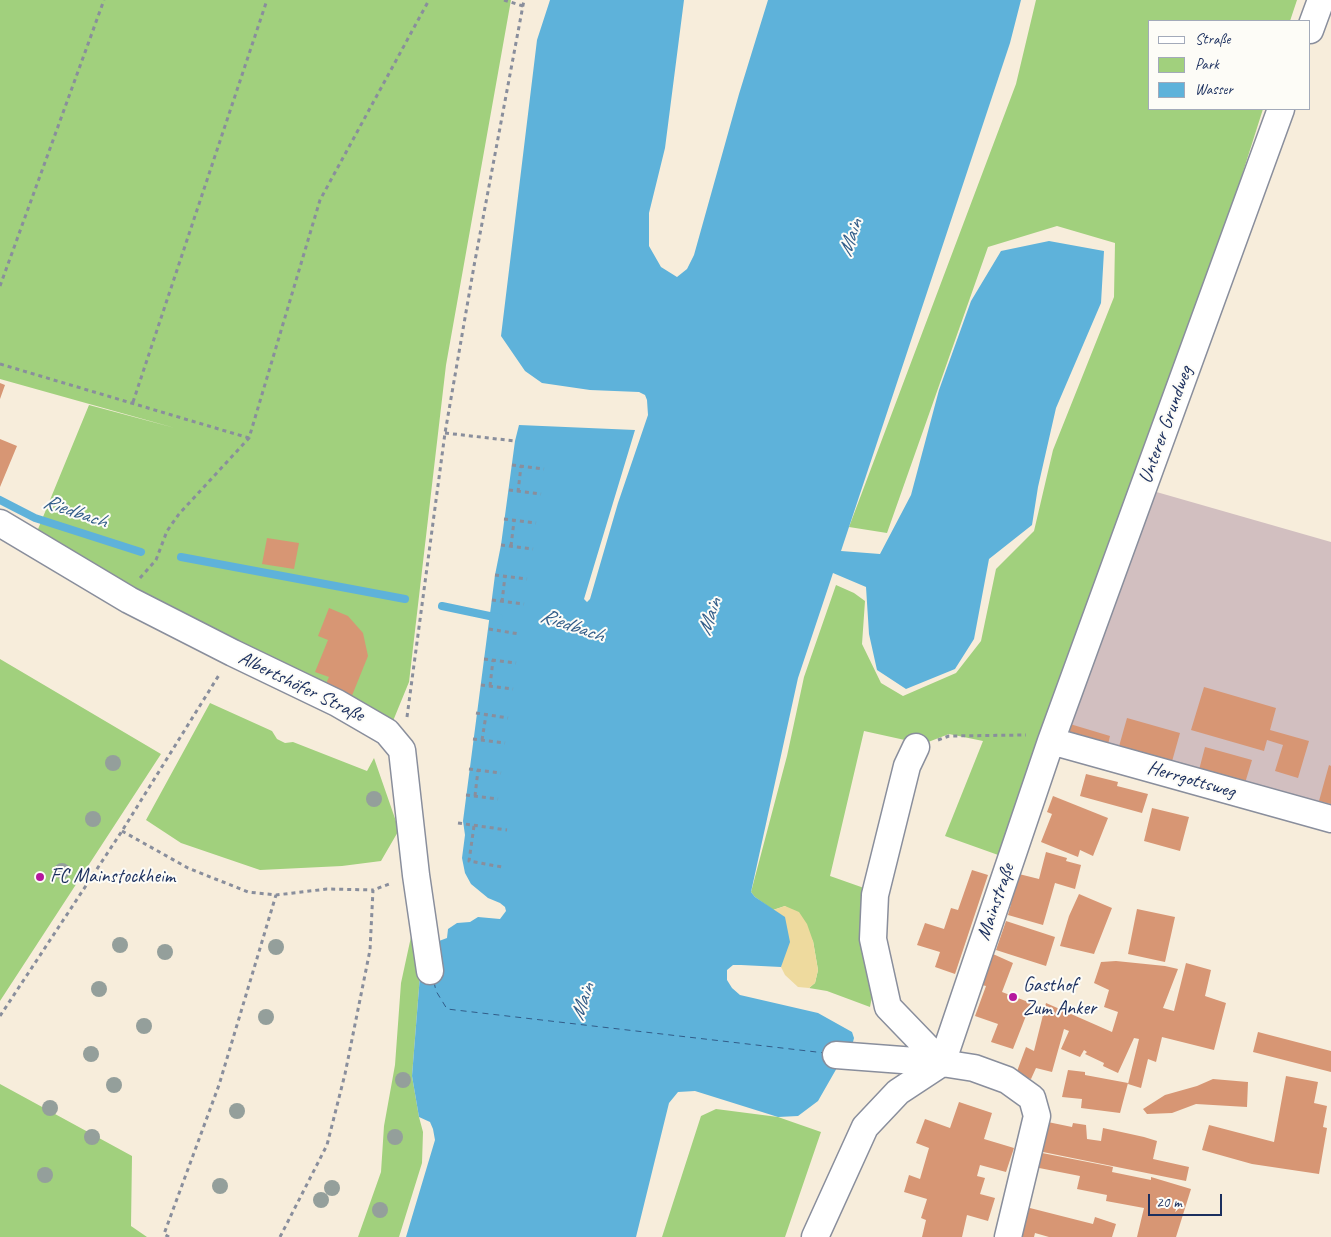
<!DOCTYPE html>
<meta charset="utf-8">
<style>
body{margin:0}
#map{position:relative;width:1331px;height:1237px;overflow:hidden;background:#f7eddb;font-family:Caveat,sans-serif}
canvas{display:block}
.legend{position:absolute;left:1148px;top:20px;width:162px;height:90px;box-sizing:border-box;background:#fdfcf7;border:1px solid #a3aaba;margin:0;padding:6px 9px;list-style:none;font-size:15px;color:#1b2f5e}
.legend li{display:flex;align-items:center;gap:10px;height:25px}
.legend b{width:25px;border:1px solid #a3aaba}
.scale{position:absolute;left:1148px;top:1194px;width:74px;height:22px;box-sizing:border-box;border:2px solid #1b2f5e;border-top:0;padding-left:6px;font-size:15px;line-height:18px;white-space:nowrap;color:#1b2f5e;-webkit-text-stroke:4px #fdfcf7;paint-order:stroke}
</style>
<div id="map">
<canvas width="1331" height="1237"></canvas>
<ul class="legend">
<li><b style="height:6px;background:#fff"></b>Straße</li>
<li><b style="height:14px;background:#a1d07d"></b>Park</li>
<li><b style="height:14px;background:#5eb2da"></b>Wasser</li>
</ul>
<div class="scale">20 m</div>
</div>
<script>
const ctx = document.querySelector('canvas').getContext('2d');
ctx.lineJoin = 'round';
function paint(path, color) { ctx.fillStyle = color; ctx.fill(path, 'evenodd'); }
const toPath = rows => new Path2D(rows.map(r => 'M' + r).join(''));
function trace(path, color, width, dash) { ctx.strokeStyle = color; ctx.lineWidth = width; ctx.lineCap = dash ? 'butt' : 'round'; ctx.setLineDash(dash || []); ctx.stroke(path); }
function label(font, color, halo, rows, align = 'center') {
  ctx.font = font + ' Caveat,sans-serif'; ctx.lineWidth = 4; ctx.setLineDash([]); ctx.textBaseline = 'middle'; ctx.strokeStyle = halo; ctx.fillStyle = color; for (const [text, x, y, turn = 0] of rows) {
    ctx.save(); ctx.translate(x, y); ctx.rotate((+turn || 0) * Math.PI / 180); ctx.textAlign = isNaN(turn) ? turn : align; if (halo) ctx.strokeText(text, 0, 0); ctx.fillText(text, 0, 0); ctx.restore();
  }
}
const industrial = toPath([
 [1146,489,1331,542,1331,823,1052,744]
]);
const green = toPath([
 [0,0,511,0,446,365,409,682,393,721,123,584,36,534,89,405,175,428,0,379],
 [1036,0,1297,0,1290,21,1150,21,1150,109,1263,109,1222,238,1001,856,945,836,983,741,949,734,923,744,864,731,830,876,864,888,873,992,870,1007,827,991,809,988,815,983,818,970,813,941,785,906,773,910,755,897,751,892,787,756,804,677,836,585,854,593,865,601,862,644,881,683,903,696,956,673,981,641,996,569,1034,531,1053,450,1114,297,1115,243,1057,226,988,247,887,533,849,527,1016,84],
 [0,659,161,754,0,1001],
 [210,703,272,731,277,739,285,743,293,742,367,771,374,758,399,830,381,861,342,866,260,870,181,843,146,820],
 [414,923,420,975,412,1076,419,1117,423,1132,422,1163,399,1237,358,1237,381,1172,384,1126,395,1065,401,983],
 [0,1084,132,1156,131,1226,147,1237,0,1237],
 [716,1109,778,1117,821,1132,785,1237,662,1237,701,1116]
]);
const sand = toPath([
 [785,906,799,912,807,924,813,941,818,970,815,983,809,988,798,987,785,975,781,967,782,962,773,910]
]);
const water = toPath([
 [550,0,684,0,665,148,649,213,649,246,661,267,677,277,687,269,694,255,739,94,768,0,1021,0,1010,43,841,551,880,554,911,495,939,390,971,301,1001,251,1049,241,1104,251,1101,303,1056,408,1038,487,1032,525,989,559,974,639,955,669,906,689,877,670,869,634,866,587,833,573,798,678,751,892,755,897,785,917,790,942,781,967,741,965,733,965,727,970,727,980,732,988,740,995,818,1013,852,1032,854,1038,852,1046,838,1066,818,1101,798,1116,778,1117,695,1091,678,1092,669,1103,636,1237,406,1237,435,1140,433,1129,430,1122,419,1117,412,1076,420,975,442,968,439,941,447,938,448,929,457,923,470,922,478,917,500,919,506,911,505,907,500,903,488,898,471,884,465,873,462,858,465,835,463,821,495,575,501,545,515,441,519,425,635,430,584,599,587,602,590,599,618,503,648,415,647,400,645,395,639,392,590,390,542,383,525,371,501,336,537,40]
]);
const stream = toPath([
 [0,500,35,518,141,552],
 [181,557,405,599],
 [442,606,499,618]
]);
const ferry = toPath([
 [434,982,436,991,447,1009,825,1053]
]);
const building = toPath([
 [0,383,5,385,0,399],
 [0,439,17,446,0,487],
 [267,538,299,543,294,569,262,564],
 [329,608,348,616,363,633,368,656,351,698,324,688,329,677,315,672,328,640,318,636],
 [1204,687,1276,708,1270,730,1309,741,1298,778,1275,771,1283,745,1267,740,1264,751,1191,730],
 [1127,718,1180,733,1171,765,1118,750],
 [1070,724,1110,736,1106,753,1066,741],
 [1205,747,1252,760,1245,783,1199,770],
 [1329,765,1331,766,1331,804,1319,801],
 [1086,774,1118,782,1117,786,1148,794,1142,813,1080,796],
 [1053,796,1108,818,1093,856,1080,850,1078,857,1041,842,1052,814,1047,812],
 [1152,808,1189,817,1180,851,1144,841],
 [1046,852,1067,858,1066,861,1081,865,1075,889,1055,883,1043,925,1008,915,1019,874,1039,879],
 [972,870,988,875,955,974,935,967,940,952,917,945,925,923,944,929,951,908,958,910],
 [1079,894,1112,908,1094,954,1060,946,1069,916],
 [1137,909,1175,917,1165,962,1128,954],
 [1006,921,1055,937,1046,966,996,950],
 [993,954,1013,963,1002,992,1031,1003,1013,1049,991,1042,998,1024,975,1016,986,986,982,985],
 [1116,961,1165,966,1178,969,1163,1008,1174,1011,1186,963,1211,970,1205,996,1226,1003,1214,1050,1162,1037,1156,1062,1148,1059,1141,1088,1128,1084,1139,1039,1134,1038,1118,1073,1103,1066,1104,1063,1085,1054,1087,1052,1084,1050,1080,1057,1061,1049,1069,1031,1064,1029,1052,1072,1036,1068,1031,1079,1016,1074,1026,1047,1034,1051,1046,1003,1112,1032,1118,1012,1104,1007,1109,990,1094,983,1101,962],
 [1258,1032,1331,1051,1331,1072,1253,1052],
 [1068,1070,1085,1072,1085,1075,1128,1083,1120,1113,1081,1108,1082,1099,1062,1097],
 [1286,1076,1318,1082,1314,1103,1327,1106,1323,1127,1327,1128,1319,1174,1252,1164,1202,1150,1209,1125,1274,1142],
 [1213,1079,1248,1082,1247,1107,1196,1104,1172,1113,1147,1114,1143,1109,1165,1095,1197,1086],
 [959,1102,992,1113,984,1139,1014,1148,1006,1172,980,1165,977,1176,985,1178,980,1194,995,1198,988,1221,967,1215,962,1237,922,1237,926,1220,921,1218,927,1199,904,1192,909,1175,920,1179,929,1148,916,1143,925,1119,950,1128],
 [1043,1121,1072,1127,1073,1123,1086,1125,1087,1139,1101,1141,1103,1128,1144,1137,1157,1141,1153,1159,1189,1167,1186,1181,1038,1151],
 [1037,1152,1113,1167,1112,1172,1151,1180,1151,1177,1191,1189,1176,1237,1137,1237,1144,1208,1106,1201,1107,1195,1077,1189,1080,1176,1034,1167],
 [1022,1206,1093,1224,1095,1217,1116,1224,1112,1237,1049,1237,1035,1233,1034,1237,1014,1237]
]);
const path = toPath([
 [504,0,523,6],
 [0,286,104,0],
 [0,364,249,438],
 [133,402,267,0],
 [445,433,515,441],
 [512,465,544,469],
 [509,490,541,494],
 [518,492,521,466],
 [504,519,536,523],
 [501,545,533,549],
 [511,546,514,521],
 [495,575,527,579],
 [140,578,156,560,167,531,179,514,249,438,320,200,429,0],
 [492,600,524,604],
 [502,602,505,576],
 [489,629,519,634],
 [484,659,516,663],
 [481,685,513,689],
 [490,686,493,660],
 [476,713,508,718],
 [407,717,445,433,474,266,524,0],
 [473,739,505,743],
 [482,740,486,715],
 [938,740,949,736,1026,735],
 [469,769,501,773],
 [466,795,498,799],
 [475,796,478,770],
 [458,823,507,830],
 [474,826,469,861,502,867],
 [122,831,188,868,248,892,276,895,327,889,373,890],
 [0,1016,122,831,219,675],
 [169,1237,164,1234,219,1085,276,895],
 [280,1237,327,1145,345,1074,370,950,373,890,392,883]
]);
const minor = toPath([
 [1310,30,1321,0],
 [0,523,129,600,233,653,337,703,387,732,402,750,416,875,430,971],
 [1051,741,1331,819],
 [916,747,907,766,875,895,873,939,888,1007,942,1063],
 [836,1055,942,1063,974,1068,1007,1080,1032,1098,1037,1116,1008,1237],
 [942,1063,1051,741,1281,109],
 [815,1237,865,1127,898,1092,942,1063]
]);
const trees = [
 [113,763],
 [374,799],
 [93,819],
 [62,871],
 [120,945],
 [276,947],
 [165,952],
 [99,989],
 [266,1017],
 [144,1026],
 [91,1054],
 [403,1080],
 [114,1085],
 [50,1108],
 [237,1111],
 [92,1137],
 [395,1137],
 [45,1175],
 [220,1186],
 [332,1188],
 [321,1200],
 [380,1210]
];
const markers = [
 [40,877,5,"#b5179e"],
 [1013,997,5,"#b5179e"]
];
const streetNames = [
 ["Unterer Grundweg",1166,425,-70],
 ["Albertshöfer Straße",301,687,26],
 ["Herrgottsweg",1191,780,16],
 ["Mainstraße",996,902,-71]
];
const poiNames = [
 ["FC Mainstockheim",50,877],
 ["Gasthof",1023,986],
 ["Zum Anker",1023,1009]
];
const waterNames = [
 ["Main",851,238,-72],
 ["Riedbach",75,512,19],
 ["Main",710,617,-72],
 ["Riedbach",572,626,19],
 ["Main",583,1002,-72]
];
paint(industrial, '#d2bfc0');
paint(green, '#a1d07d');
paint(sand, '#eeda9e');
paint(water, '#5eb2da');
trace(stream, '#5eb2da', 8);
trace(ferry, '#325d89', 1, [6, 5]);
paint(building, '#d79674');
trace(minor, '#898e9c', 29);
trace(path, '#898e9c', 3, [4, 4]);
trace(minor, '#fff', 26);
ctx.fillStyle = '#949f9b';
for (const [x, y] of trees) { ctx.beginPath(); ctx.arc(x, y, 8, 0, 2 * Math.PI); ctx.fill(); }
for (const [x, y, r, color] of markers) { const dot = new Path2D(); dot.arc(x, y, r, 0, 2 * Math.PI); ctx.fillStyle = color; ctx.fill(dot); trace(dot, '#fdfcf7', 2); }
label('20px', '#1b2f5e', '#fdfcf7', streetNames);
label('20px', '#1b2f5e', '#fdfcf7', poiNames, 'left');
label('italic 21px', '#325d89', '#fdfcf7', waterNames);
</script>
